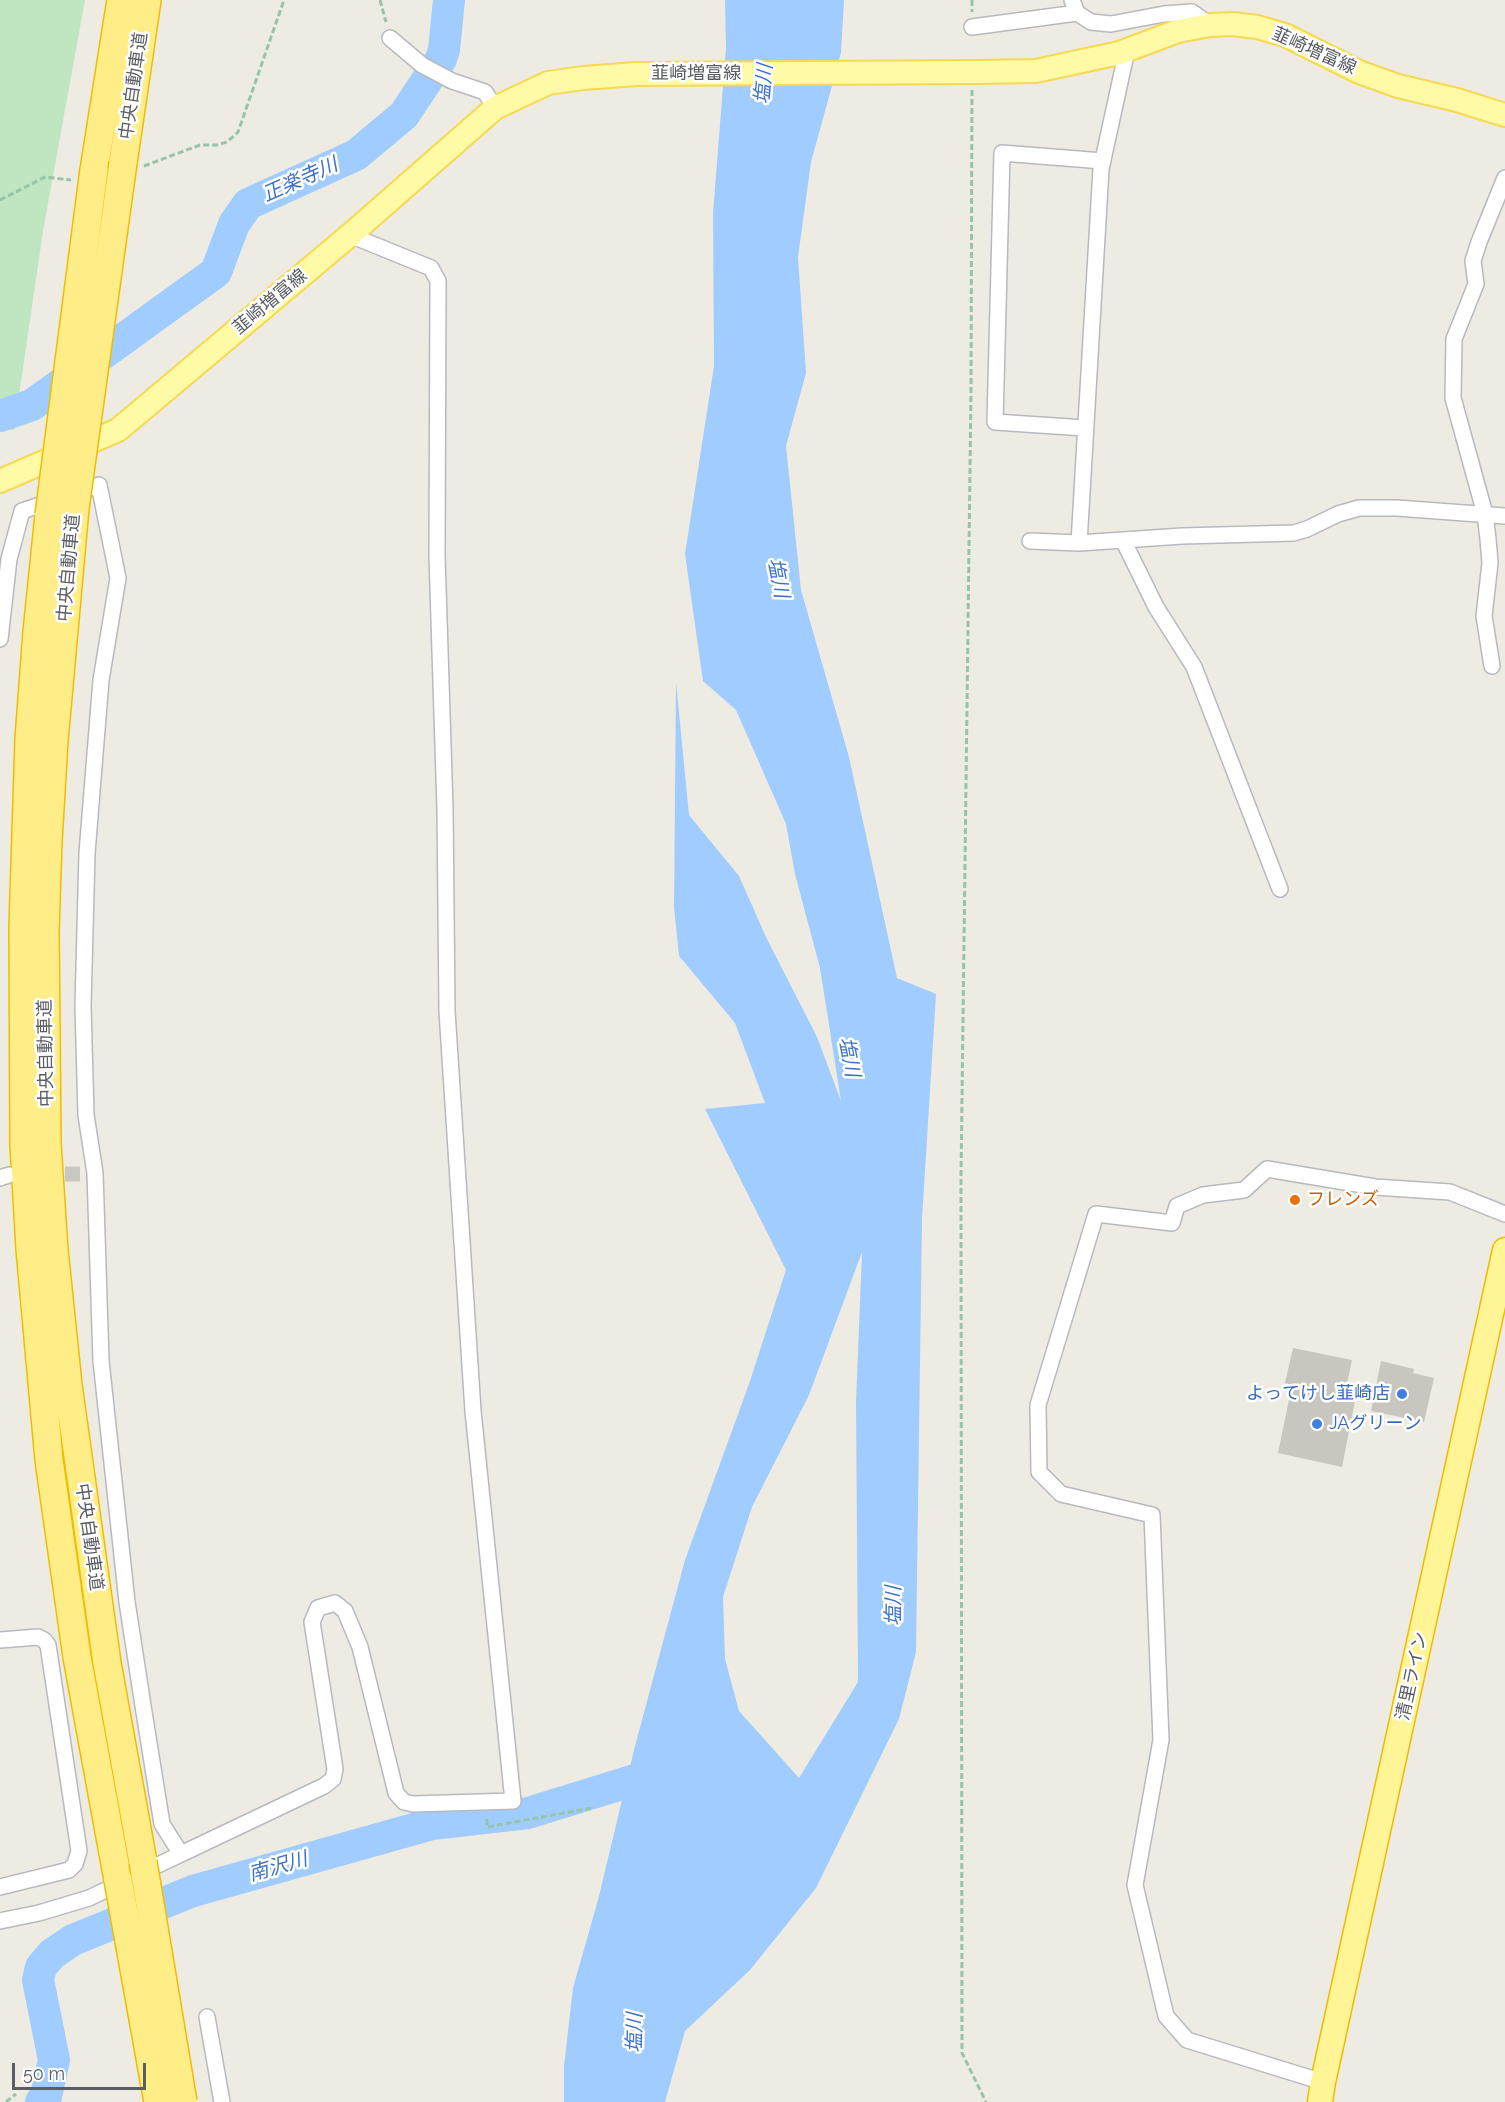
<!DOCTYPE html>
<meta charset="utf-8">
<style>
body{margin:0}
#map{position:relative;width:1505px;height:2102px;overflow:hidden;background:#eeece2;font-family:Raleway,sans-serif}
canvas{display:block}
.scale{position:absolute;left:12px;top:2063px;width:134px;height:27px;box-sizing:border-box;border:3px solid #5a5d63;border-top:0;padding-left:8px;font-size:18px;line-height:21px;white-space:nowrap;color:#5a5d63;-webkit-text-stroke:4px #fff;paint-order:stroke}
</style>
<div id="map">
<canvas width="1505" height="2102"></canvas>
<div class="scale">50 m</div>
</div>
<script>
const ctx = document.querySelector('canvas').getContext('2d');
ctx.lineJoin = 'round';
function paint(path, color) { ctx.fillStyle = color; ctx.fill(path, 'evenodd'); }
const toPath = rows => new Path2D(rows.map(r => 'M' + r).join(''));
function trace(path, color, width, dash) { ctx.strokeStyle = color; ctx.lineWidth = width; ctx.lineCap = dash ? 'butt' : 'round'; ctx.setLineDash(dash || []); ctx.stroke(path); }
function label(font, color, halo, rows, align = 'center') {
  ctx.font = font + ' Raleway,"Noto Sans JP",sans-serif'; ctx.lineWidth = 5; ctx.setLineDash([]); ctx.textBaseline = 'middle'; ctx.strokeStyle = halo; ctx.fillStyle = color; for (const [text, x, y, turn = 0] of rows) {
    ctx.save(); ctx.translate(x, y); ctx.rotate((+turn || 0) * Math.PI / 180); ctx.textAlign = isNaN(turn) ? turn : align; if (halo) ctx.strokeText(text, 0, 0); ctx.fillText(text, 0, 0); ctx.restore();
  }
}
const green = toPath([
 [0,0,85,0,43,231,14,430,0,429]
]);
const water = toPath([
 [725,0,844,0,841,53,811,162,798,257,806,373,786,446,801,590,849,757,897,978,936,994,922,1219,916,1652,899,1719,816,1888,750,1970,685,2031,665,2102,564,2102,564,2066,573,1988,598,1900,635,1746,685,1560,749,1384,786,1270,705,1109,765,1103,735,1023,679,956,674,907,676,682,689,815,739,876,766,937,817,1037,841,1101,820,968,795,874,786,824,736,710,703,681,685,554,714,366,713,213,726,48],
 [862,1252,856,1402,858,1682,799,1778,739,1711,725,1659,723,1597,752,1507,809,1395]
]);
const river = toPath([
 [0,416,32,405,216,272,234,224,248,204,356,155,404,115,441,59,444,50,449,0],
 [41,2102,46,2096,54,2060,38,1980,41,1967,52,1954,73,1940,193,1891,432,1824,528,1813,664,1771]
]);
const building = toPath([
 [1293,1348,1352,1360,1345,1393,1356,1396,1342,1467,1278,1453,1292,1385,1285,1383],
 [1381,1361,1414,1369,1413,1373,1434,1378,1424,1422,1371,1411]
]);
const minorTunnel = toPath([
 [42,1174,86,1174]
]);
const path = toPath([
 [380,0,386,22],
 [972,0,972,12],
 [972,90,971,391,961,1177,962,2053,986,2102],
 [144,166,200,145,217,145,227,142,238,132,284,0],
 [0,200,45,177,71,180],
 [487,1819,487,1827,592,1808],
 [6,2102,16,2094]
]);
const minor = toPath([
 [1072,0,1077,13,1091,22,1111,24,1164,14,1192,12,1210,25],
 [972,27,1077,13],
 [390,38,422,65,452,81,485,92,495,108],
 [1085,428,995,422,1002,153,1103,161],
 [1123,540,1156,607,1194,667,1280,889],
 [1030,541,1079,543,1182,536,1294,533,1307,529,1338,514,1359,508,1397,508,1505,516],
 [1079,543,1101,169,1127,50],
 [0,639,9,559,22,511,99,485,118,578,101,680,87,853,83,1006,86,1115,95,1173,101,1361,127,1602,144,1712,162,1824,181,1854,89,1898,39,1913,0,1921],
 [1492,666,1484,616,1490,563,1488,539,1485,514,1453,398,1454,339,1476,284,1473,261,1479,242,1505,178],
 [0,1178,9,1175],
 [0,1640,38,1637,44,1640,48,1645,79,1851,75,1864,69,1870,0,1887],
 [181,1854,324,1786,333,1779,335,1769,312,1622,318,1608,335,1603,345,1611,360,1647,396,1793,404,1802,413,1804,513,1801,473,1411,447,1011,445,809,437,556,438,281,431,268,350,235],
 [207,2017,222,2102],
 [1323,2082,1187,2040,1166,2016,1135,1885,1161,1740,1152,1515,1061,1494,1039,1472,1038,1405,1096,1214,1172,1223,1177,1206,1203,1195,1244,1190,1267,1169,1375,1187,1450,1192,1505,1214]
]);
const primary = toPath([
 [976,72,1036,71,1119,53,1178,31,1210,25,1233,24,1257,27,1285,35,1359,72,1398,86,1457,100,1505,115],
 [0,481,118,430,350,235,495,108,548,83,583,78,636,74]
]);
const trunk = toPath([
 [1320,2102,1323,2082,1505,1250]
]);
const motorway = toPath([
 [123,163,147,0],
 [94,170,121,0],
 [75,508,54,741,48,841,45,931,47,1144,54,1250,68,1385,107,1663,143,1862],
 [49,515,37,632,29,739,23,928,24,1145,30,1249,49,1460,77,1657,118,1880]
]);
const primaryBridge = toPath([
 [636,74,976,72]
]);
const motorwayBridge = toPath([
 [75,508,123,163],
 [49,515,94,170],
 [143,1862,183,2102],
 [118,1880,158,2102]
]);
const markers = [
 [1295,1200,6,"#e8710a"],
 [1402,1394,6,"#3f7fe0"],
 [1317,1424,6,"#3f7fe0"]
];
const streetNames = [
 ["韮崎増富線",1314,51,24],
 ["韮崎増富線",696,74],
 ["中央自動車道",134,86,-82],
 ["韮崎増富線",270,302,-40],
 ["中央自動車道",69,568,-85],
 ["中央自動車道",46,1053,-91],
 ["中央自動車道",89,1537,82],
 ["清里ライン",1412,1676,-78]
];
const foodNames = [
 ["フレンズ",1307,1200]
];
const shopNames = [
 ["よってけし韮崎店",1390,1394],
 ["JAグリーン",1329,1424,"left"]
];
const waterNames = [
 ["塩川",764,84,-85],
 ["正楽寺川",300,180,-24],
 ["塩川",778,578,79],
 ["塩川",849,1057,79],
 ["塩川",894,1606,-90],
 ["南沢川",278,1867,-16],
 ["塩川",635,2033,-89]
];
paint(green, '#bde6c1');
paint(water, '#a0ccff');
trace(river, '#a0ccff', 32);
paint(building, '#c9c6bf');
trace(minorTunnel, '#c9c8c2', 15, [15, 8]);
trace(minor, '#b7b9bf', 18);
trace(primary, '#f6d952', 26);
trace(trunk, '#efbd00', 27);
trace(motorway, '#efbd00', 30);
trace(path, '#95c5a7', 3, [6, 3]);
trace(minor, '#fff', 15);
trace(primary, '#fffaa5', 22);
trace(trunk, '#fff496', 24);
trace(motorway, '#ffed87', 27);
trace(primaryBridge, '#f6d952', 26, []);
trace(motorwayBridge, '#efbd00', 30, []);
trace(primaryBridge, '#fffaa5', 22);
trace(motorwayBridge, '#ffed87', 27);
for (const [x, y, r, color] of markers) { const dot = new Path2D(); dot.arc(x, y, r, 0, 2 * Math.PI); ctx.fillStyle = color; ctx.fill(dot); trace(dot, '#fff', 2); }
label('18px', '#5a5d63', '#fff', streetNames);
label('18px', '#c56008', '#fff', foodNames, 'left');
label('18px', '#366cbe', '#fff', shopNames, 'right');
label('italic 20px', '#3f73c7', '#fff', waterNames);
</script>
